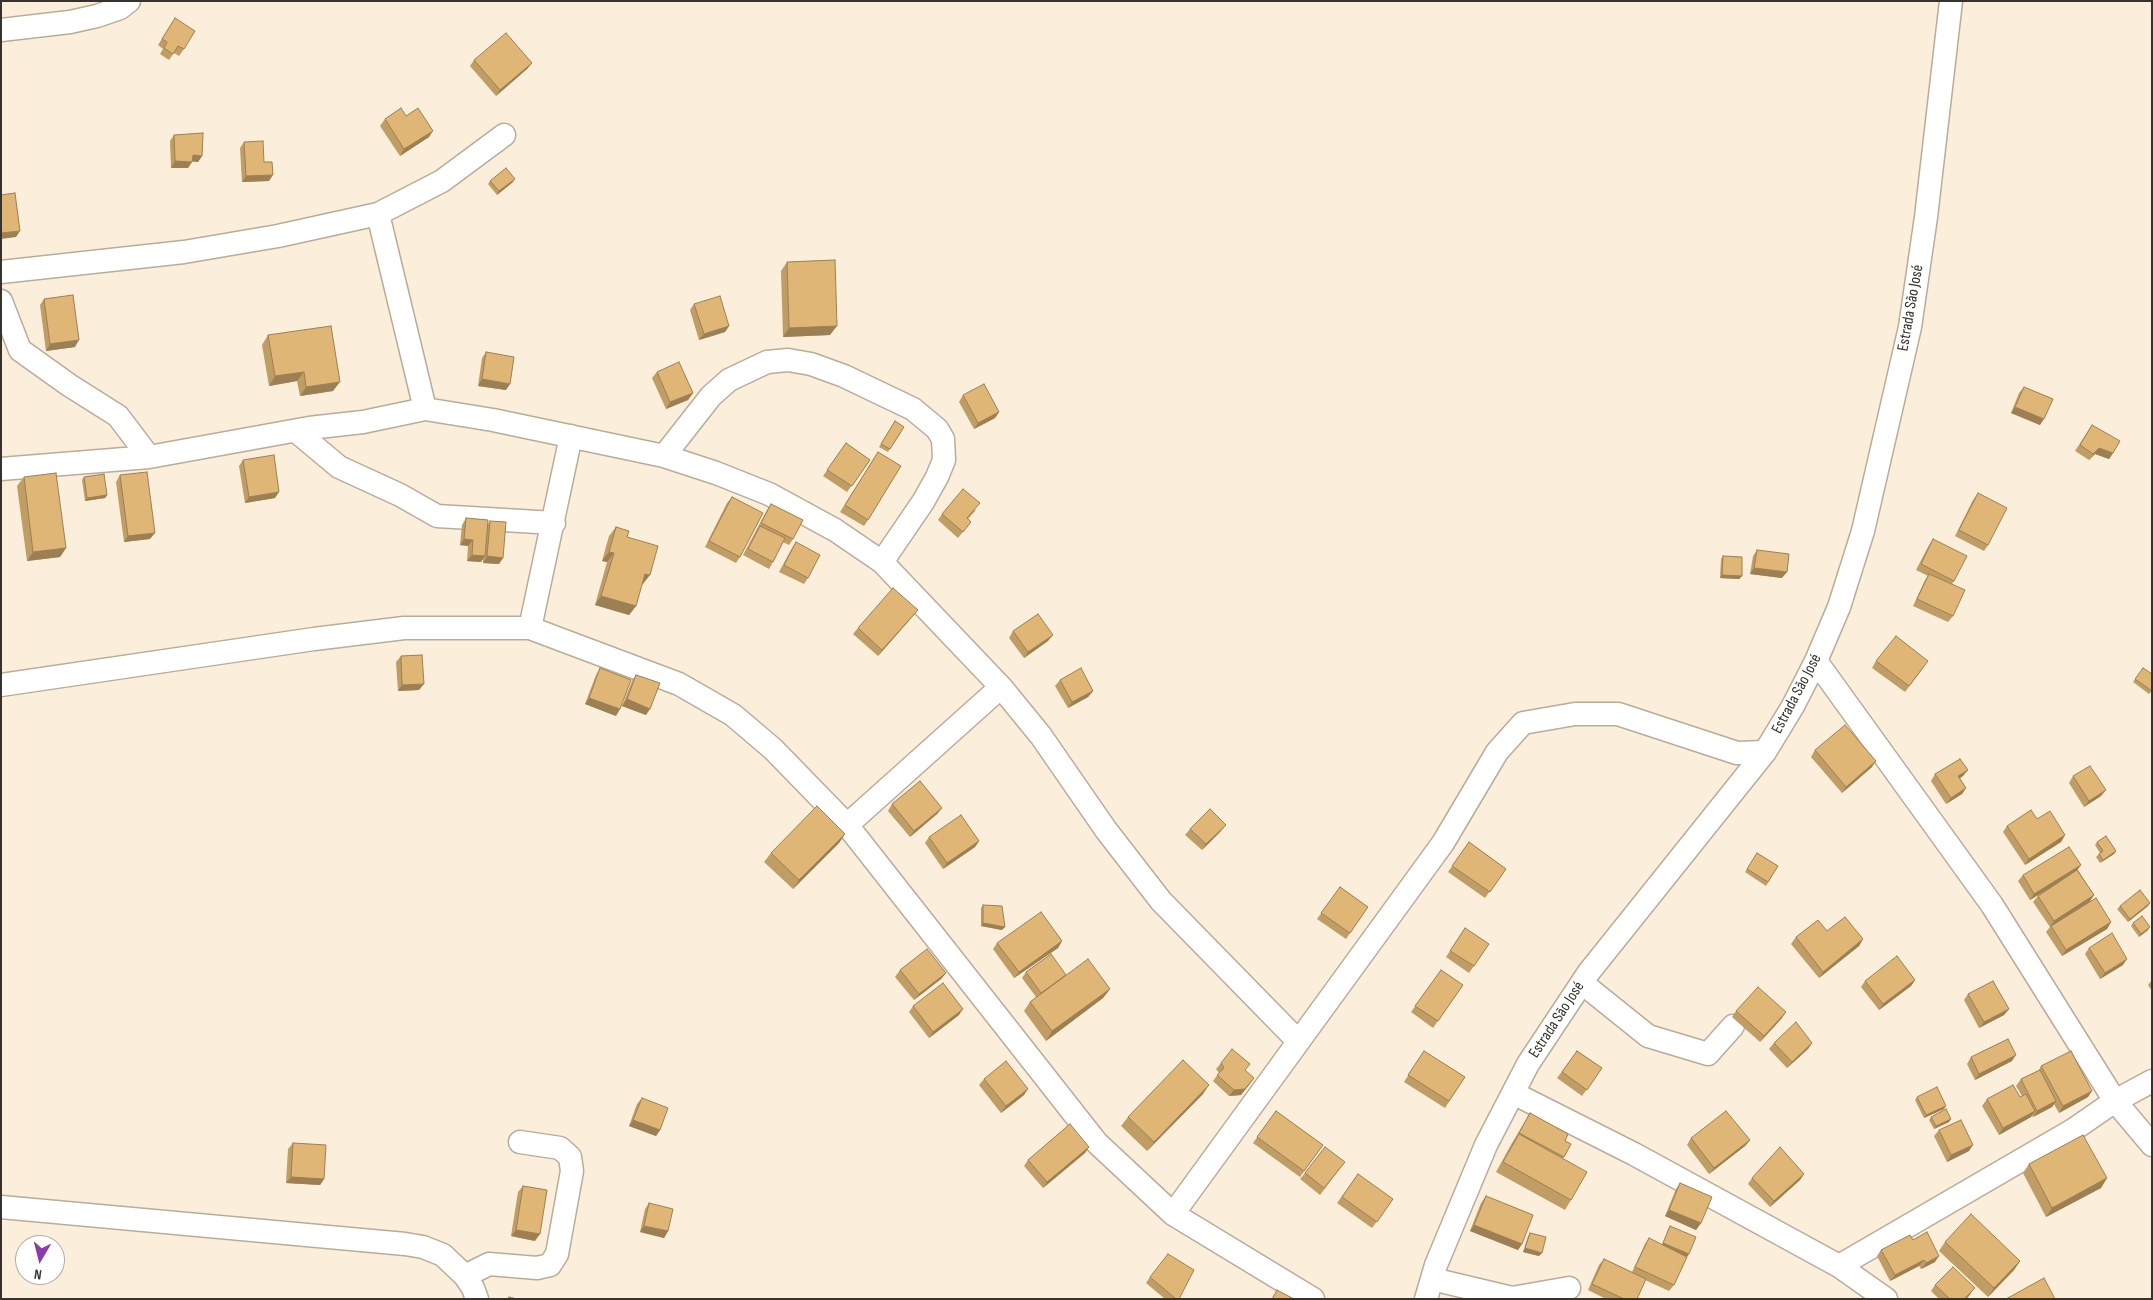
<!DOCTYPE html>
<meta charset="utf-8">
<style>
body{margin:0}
#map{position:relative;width:2153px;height:1300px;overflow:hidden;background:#fbeeda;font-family:"Sofia Sans Condensed",sans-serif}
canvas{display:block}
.frame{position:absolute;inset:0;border:2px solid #37322b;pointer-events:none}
.north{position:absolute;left:15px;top:1235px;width:50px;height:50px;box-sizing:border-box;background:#fff;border:1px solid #afadaa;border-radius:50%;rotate:188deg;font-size:14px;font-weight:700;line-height:20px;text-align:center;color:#37322b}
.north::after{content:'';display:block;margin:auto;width:18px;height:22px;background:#8b3bab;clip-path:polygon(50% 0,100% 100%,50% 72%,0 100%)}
</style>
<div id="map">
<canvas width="2153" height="1300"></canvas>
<div class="frame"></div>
<div class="north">N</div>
</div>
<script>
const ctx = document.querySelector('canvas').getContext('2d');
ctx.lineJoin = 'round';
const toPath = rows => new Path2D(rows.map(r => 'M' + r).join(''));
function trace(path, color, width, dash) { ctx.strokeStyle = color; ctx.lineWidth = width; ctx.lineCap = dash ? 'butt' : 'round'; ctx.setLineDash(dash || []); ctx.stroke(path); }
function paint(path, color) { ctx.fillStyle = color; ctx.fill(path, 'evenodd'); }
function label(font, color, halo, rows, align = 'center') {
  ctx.font = font + ' "Sofia Sans Condensed",sans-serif'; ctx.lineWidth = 4; ctx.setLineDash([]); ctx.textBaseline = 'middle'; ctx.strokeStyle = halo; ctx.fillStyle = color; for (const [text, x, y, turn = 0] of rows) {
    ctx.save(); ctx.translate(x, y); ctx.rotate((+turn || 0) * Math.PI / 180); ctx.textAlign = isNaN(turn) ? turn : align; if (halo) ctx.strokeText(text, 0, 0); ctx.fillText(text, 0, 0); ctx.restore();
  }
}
const minor = toPath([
 [1,30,70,22,97,16,120,8,129,1],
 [378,214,425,409],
 [1,272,184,252,278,236,378,214,442,181,504,135],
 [1,301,20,350,69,385,118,416,149,457],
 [296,431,339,467,400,495,437,516,554,523],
 [664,456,711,396,729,380,767,362,788,360,811,364,844,376,913,409,937,429,943,439,944,460,937,477,923,502,882,562],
 [1,469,149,457,309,428,363,422,425,409,493,420,664,456,716,473,769,494,835,530,882,562,1001,687,1041,736,1106,830,1161,901,1298,1041],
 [530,628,571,436],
 [1816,661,1992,905,2115,1101,2152,1145],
 [1,685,314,639,404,628,530,628,679,684,733,715,773,749,847,825,1097,1143,1173,1214,1313,1299],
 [847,825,1001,687],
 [1582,983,1648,1036,1708,1054,1733,1026],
 [1513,1093,1634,1154,1839,1266,1886,1299],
 [1,1207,405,1244,423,1247,443,1255,465,1276,473,1288,477,1299],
 [1173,1214,1443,843,1497,752,1523,723,1575,714,1618,714,1737,753,1765,752],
 [1839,1266,2073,1130,2115,1101,2152,1081],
 [465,1276,489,1264,537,1268,550,1265,557,1254,572,1171,570,1157,560,1148,520,1142],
 [1432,1279,1512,1298,1569,1288],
 [1426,1299,1436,1265,1486,1145,1528,1064,1589,972,1765,752,1793,706,1816,661,1839,607,1863,531,1910,327,1926,217,1951,1]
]);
const wall = toPath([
 [175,18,184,49,179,56,174,53,169,60,160,54,163,49,158,45],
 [474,60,532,63,527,69,496,96,470,66],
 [406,116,429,137,400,156,380,126,385,119],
 [174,135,202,156,198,162,192,161,188,168,171,168,170,141],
 [244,142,264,162,269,181,242,182,240,148],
 [490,181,513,182,497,195,488,184],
 [787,262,830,335,783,337,781,271],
 [44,299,75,347,46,351,40,305],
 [694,304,729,326,725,332,699,340,690,310],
 [268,335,333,391,300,396,297,381,269,386,262,345],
 [486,352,506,390,478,386,482,358],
 [657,372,693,393,688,400,666,409,652,378],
 [2024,387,2040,425,2011,413,2019,393],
 [963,395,999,412,995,418,974,429,959,402],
 [895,421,904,427,888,452,879,447],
 [2092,425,2113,453,2109,459,2095,454,2089,460,2075,451],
 [846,443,870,460,847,492,823,476],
 [878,452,868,520,864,526,840,512],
 [243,460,275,498,245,503,239,466],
 [120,475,150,539,124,542,116,482],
 [24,477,66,548,60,557,27,561,17,486],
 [84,477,107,495,105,498,85,501,82,480],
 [1978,493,1988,545,1984,551,1955,536,1973,500],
 [732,497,740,557,736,563,705,547,727,503],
 [771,504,793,539,789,545,783,542,773,562,769,569,743,555,767,510],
 [976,510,968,519,971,522,958,538,938,520,942,514],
 [466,518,487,525,490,521,503,558,499,564,483,563,483,558,481,562,467,561,468,546,460,545,462,525],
 [616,527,627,537,643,584,642,584,636,606,629,615,595,605,607,562,602,561,609,536],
 [1933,539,1954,581,1952,584,1953,616,1948,622,1913,606,1925,580,1928,576,1916,570,1929,545],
 [796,542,808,578,804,584,779,572,792,548],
 [1757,550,1782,578,1750,574,1753,556],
 [1723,556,1742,576,1739,579,1720,578,1721,559],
 [918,610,913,616,878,656,853,634,858,628],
 [1013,631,1048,641,1024,658,1009,638],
 [401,656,419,690,398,691,396,662],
 [1876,661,1924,667,1905,692,1872,668],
 [600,668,616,716,585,704,596,675],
 [2143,668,2152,691,2149,694,2133,682],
 [636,675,646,715,622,706,632,681],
 [1060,680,1093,691,1088,697,1068,708,1055,686],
 [1815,750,1872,767,1842,793,1811,757],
 [1935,774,1963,776,1960,778,1966,788,1962,794,1946,804,1931,781],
 [2073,776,2101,796,2084,807,2069,783],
 [892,804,942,808,937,814,910,837,888,811],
 [2037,819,2065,835,2061,842,2025,865,2003,832,2007,826],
 [1190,829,1221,831,1202,850,1185,835],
 [845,834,839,843,793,889,764,862,771,853],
 [929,837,979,841,975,847,943,869,925,843],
 [1469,842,1506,869,1485,898,1448,872],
 [2097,842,2116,851,2114,854,2100,863,2096,857,2100,853,2095,845],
 [1757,853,1778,866,1766,886,1745,872],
 [2078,870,2094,895,2090,901,2111,922,2107,929,2062,956,2046,932,2050,927,2033,902,2038,896,2050,888,2030,900,2018,881,2023,875],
 [1340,887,1368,907,1346,939,1317,919],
 [2150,903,2148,906,2128,922,2117,909,2120,906],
 [983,905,1002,930,981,926,981,908],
 [2133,923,2148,930,2139,937,2131,926],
 [1465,928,1489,944,1469,973,1446,957],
 [1796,937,1863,939,1859,946,1819,978,1791,944],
 [1062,941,1058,948,1014,978,993,949,997,943],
 [2089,948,2123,965,2100,979,2085,954],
 [900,970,946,973,941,979,914,1000,895,977],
 [1441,970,1463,985,1433,1028,1411,1012],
 [1026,972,1066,975,1110,989,1103,998,1046,1041,1024,1011,1030,1002,1036,997,1022,978],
 [1915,980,1911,986,1879,1010,1861,987,1865,981],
 [2152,980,2152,991,2148,985],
 [1968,994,2009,1009,2004,1015,1979,1028,1964,1000],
 [913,1006,959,1015,929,1038,909,1012],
 [1736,1011,1782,1018,1760,1042,1732,1017],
 [1774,1043,1812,1043,1808,1049,1787,1068,1769,1049],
 [1424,1051,1465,1077,1445,1108,1404,1082],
 [1577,1051,1602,1068,1582,1096,1557,1078],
 [1971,1057,2012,1061,1975,1080,1967,1064],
 [1221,1063,1245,1070,1250,1084,1241,1095,1229,1096,1213,1081,1219,1073,1216,1069],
 [2041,1066,2088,1097,2059,1113,2054,1104,2052,1107,2033,1117,2032,1115,2031,1117,1999,1135,1982,1106,1987,1099,2020,1097,2022,1096,2016,1086,2021,1079,2039,1070],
 [984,1079,1024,1095,1001,1113,979,1085],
 [1203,1094,1147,1151,1121,1126,1128,1117],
 [1917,1097,1944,1109,1924,1118,1915,1100],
 [642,1098,660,1130,656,1136,629,1126,637,1104],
 [1276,1111,1323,1145,1300,1177,1253,1143],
 [1530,1113,1565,1141,1571,1144,1563,1158,1571,1200,1565,1210,1496,1172,1512,1143],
 [1931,1117,1951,1119,1949,1122,1934,1129,1929,1120],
 [1939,1130,1969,1151,1947,1162,1934,1136],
 [1691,1138,1750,1140,1745,1146,1709,1174,1687,1145],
 [293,1143,324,1179,320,1185,286,1183,288,1149],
 [1089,1147,1085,1153,1043,1188,1024,1166,1028,1160],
 [1345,1162,1320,1195,1300,1179,1305,1173],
 [2029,1164,2107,1178,2101,1188,2046,1217,2023,1173],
 [1358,1174,1393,1199,1372,1228,1337,1203],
 [1804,1174,1800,1180,1770,1207,1748,1184,1752,1178],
 [1680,1183,1701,1223,1696,1230,1665,1216,1676,1189],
 [523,1186,535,1241,511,1236,518,1192],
 [1486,1196,1522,1244,1518,1250,1470,1231,1481,1203],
 [649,1203,668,1231,664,1238,640,1232,645,1209],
 [1670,1226,1687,1257,1674,1285,1669,1291,1645,1280,1637,1299,1606,1299,1588,1290,1599,1265,1604,1259,1632,1272,1645,1244,1649,1238,1662,1245,1668,1230],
 [1530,1233,1539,1256,1523,1252,1528,1236],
 [1913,1240,1935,1262,1921,1269,1919,1266,1890,1281,1877,1256,1881,1250],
 [1945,1242,2020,1261,2014,1270,1988,1297,1939,1251],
 [1150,1277,1179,1299,1165,1299,1146,1283],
 [1935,1285,1971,1294,1966,1299,1939,1299,1931,1291]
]);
const shadedWall = toPath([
 [532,63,527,69,496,96,500,90],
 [433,131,429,137,400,156,404,149],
 [193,155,202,156,198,162,188,161],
 [175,161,192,162,188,168,171,168],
 [273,175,269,181,242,182,246,176],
 [515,179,513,182,497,195,499,191],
 [20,231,16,237,1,239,1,233],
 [729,326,725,332,699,340,704,334],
 [837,326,830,335,783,337,789,328],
 [79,340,75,347,46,351,50,344],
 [304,372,297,381,269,386,275,376],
 [482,379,510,384,506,390,478,386],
 [340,382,333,391,300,396,306,387],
 [693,393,688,400,666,409,670,402],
 [2015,407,2044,419,2040,425,2011,413],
 [999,412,995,418,974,429,978,423],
 [2099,448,2113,453,2109,459,2095,454,2089,460],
 [279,492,275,498,245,503,249,497],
 [107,495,105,498,85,501,87,498],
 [155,533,150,539,124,542,128,536],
 [464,539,473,540,468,546,460,545],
 [66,548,60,557,27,561,33,552],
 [609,552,614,553,607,562,602,561],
 [472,555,485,556,481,562,467,561],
 [487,556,503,558,499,564,483,563],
 [1754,568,1787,572,1782,578,1750,574],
 [645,574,650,575,643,584,638,583],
 [1722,575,1742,576,1739,579,1720,578],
 [601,596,636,606,629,615,595,605],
 [918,610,913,616,878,656,882,650],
 [1053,635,1048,641,1024,658,1028,652],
 [424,684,419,690,398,691,402,685],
 [1093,691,1088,697,1068,708,1072,702],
 [589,698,620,709,616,716,585,704],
 [627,699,650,709,646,715,622,706],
 [1876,761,1872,767,1842,793,1846,787],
 [1968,770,1963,776,1954,782,1958,776],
 [1966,788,1962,794,1946,804,1951,798],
 [2106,790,2101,796,2084,807,2089,801],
 [942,808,937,814,910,837,914,831],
 [1226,825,1221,831,1202,850,1206,844],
 [845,834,839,843,793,889,799,880],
 [2065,835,2061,842,2025,865,2029,859],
 [979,841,975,847,943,869,947,863],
 [2116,851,2114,854,2100,863,2103,860],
 [2081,865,2076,872,2030,900,2034,894],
 [2094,895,2090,901,2050,927,2054,921],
 [2150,903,2148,906,2128,922,2130,919],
 [2111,922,2107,929,2062,956,2066,950],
 [983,923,1005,927,1002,930,981,926],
 [2150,927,2148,930,2139,937,2141,934],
 [1863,939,1859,946,1819,978,1823,972],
 [1062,941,1058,948,1014,978,1019,972],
 [2127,959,2123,965,2100,979,2105,973],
 [946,973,941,979,914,1000,919,994],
 [1915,980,1911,986,1879,1010,1883,1004],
 [1110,989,1103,998,1046,1041,1052,1031],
 [963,1009,959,1015,929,1038,933,1032],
 [2009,1009,2004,1015,1979,1028,1984,1022],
 [1786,1012,1782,1018,1760,1042,1764,1036],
 [1812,1043,1808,1049,1787,1068,1792,1062],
 [2016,1055,2012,1061,1975,1080,1979,1074],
 [1254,1078,1241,1095,1229,1096,1234,1090],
 [1209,1085,1203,1094,1147,1151,1154,1142],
 [1028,1089,1024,1095,1001,1113,1006,1106],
 [2092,1091,2088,1097,2059,1113,2063,1106],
 [2056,1101,2052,1107,2033,1117,2037,1111],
 [1946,1106,1944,1109,1924,1118,1926,1115],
 [2035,1111,2031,1117,1999,1135,2003,1128],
 [1951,1119,1949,1122,1934,1129,1936,1126],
 [633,1120,660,1130,656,1136,629,1126],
 [1750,1140,1745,1146,1709,1174,1714,1168],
 [1973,1145,1969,1151,1947,1162,1951,1155],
 [1089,1147,1085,1153,1043,1188,1047,1182],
 [1804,1174,1800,1180,1770,1207,1774,1201],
 [291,1177,324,1179,320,1185,286,1183],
 [2107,1178,2101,1188,2046,1217,2052,1208],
 [1669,1210,1701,1223,1696,1230,1665,1216],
 [1474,1225,1522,1244,1518,1250,1470,1231],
 [644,1226,668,1231,664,1238,640,1232],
 [516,1230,540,1234,535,1241,511,1236],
 [1663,1243,1689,1254,1687,1257,1661,1246],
 [1525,1248,1542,1253,1539,1256,1523,1252],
 [1939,1256,1935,1262,1921,1269,1926,1263],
 [1924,1260,1919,1266,1890,1281,1895,1275],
 [2020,1261,2014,1270,1988,1297,1994,1288],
 [1975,1288,1966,1299,1964,1299]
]);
const building = toPath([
 [175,18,195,31,184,49,178,46,173,54,164,48,167,42,162,39,175,18],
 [506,33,532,63,500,90,474,60,506,33],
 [401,108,406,116,418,108,433,131,404,149,385,119,401,108],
 [203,133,202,156,193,155,192,162,175,161,174,135,203,133],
 [263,141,264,162,272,162,273,175,246,176,244,142,263,141],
 [506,168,515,179,499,191,490,181,506,168],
 [15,193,20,231,1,233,1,195,15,193],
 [835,260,837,326,789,328,787,262,835,260],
 [73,295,79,340,50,344,44,299,73,295],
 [720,296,729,326,704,334,694,304,720,296],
 [331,326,340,382,306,387,304,372,275,376,268,335,331,326],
 [486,352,514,357,510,384,482,379,486,352],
 [679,362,693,393,670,402,657,372,679,362],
 [984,384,999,412,978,423,963,395,984,384],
 [2024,387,2053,399,2044,419,2015,407,2024,387],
 [895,421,904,427,890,449,881,444,895,421],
 [2092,425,2120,441,2113,453,2099,448,2093,454,2080,445,2092,425],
 [846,443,870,460,852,486,827,470,846,443],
 [878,452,901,466,868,520,845,505,878,452],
 [274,455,279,492,249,497,243,460,274,455],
 [147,472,155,533,128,536,120,475,147,472],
 [56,473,66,548,33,552,24,477,56,473],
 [104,474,107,495,87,498,84,477,104,474],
 [963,489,980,503,967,518,971,522,963,532,942,514,963,489],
 [1978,493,2007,508,1988,545,1959,530,1978,493],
 [732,497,763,513,740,557,709,541,732,497],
 [771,504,803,520,793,539,761,523,771,504],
 [466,518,488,520,485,556,472,555,473,540,464,539,466,518],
 [490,521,506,522,503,558,487,556,490,521],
 [760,526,785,538,773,562,748,549,760,526],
 [616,527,629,531,627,537,658,546,650,575,645,574,636,606,601,596,614,553,609,552,616,527],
 [1933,539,1967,556,1954,581,1921,564,1933,539],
 [796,542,820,555,808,578,784,565,796,542],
 [1757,550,1789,554,1787,572,1754,568,1757,550],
 [1723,556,1742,557,1742,576,1722,575,1723,556],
 [1929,574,1965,590,1953,616,1917,599,1929,574],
 [893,588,918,610,882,650,858,628,893,588],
 [1038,614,1053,635,1028,652,1013,631,1038,614],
 [1896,636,1928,661,1909,686,1876,661,1896,636],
 [422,655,424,684,402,685,401,656,422,655],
 [600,668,631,680,620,709,589,698,600,668],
 [1081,668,1093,691,1072,702,1060,680,1081,668],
 [2143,668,2152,674,2152,691,2135,679,2143,668],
 [636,675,660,683,650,709,627,699,636,675],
 [1845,725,1876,761,1846,787,1815,750,1845,725],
 [1960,759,1968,770,1958,776,1966,788,1951,798,1935,774,1960,759],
 [2090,766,2106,790,2089,801,2073,776,2090,766],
 [920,781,942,808,914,831,892,804,920,781],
 [817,806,845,834,799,880,771,853,817,806],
 [1210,809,1226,825,1206,844,1190,829,1210,809],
 [2031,810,2037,819,2050,811,2065,835,2029,859,2007,826,2031,810],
 [961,815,979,841,947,863,929,837,961,815],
 [2106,836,2116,851,2103,860,2099,854,2103,851,2097,842,2106,836],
 [1469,842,1506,869,1490,892,1452,866,1469,842],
 [2069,847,2081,865,2034,894,2023,875,2069,847],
 [1757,853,1778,866,1768,882,1747,869,1757,853],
 [2077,870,2094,895,2054,921,2038,896,2077,870],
 [1340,887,1368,907,1350,933,1321,913,1340,887],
 [2140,890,2150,903,2130,919,2120,906,2140,890],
 [2096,898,2111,922,2066,950,2051,926,2096,898],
 [983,905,1002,906,1005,927,983,923,983,905],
 [1041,912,1062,941,1019,972,997,943,1041,912],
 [2142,916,2150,927,2141,934,2133,923,2142,916],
 [1845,917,1863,939,1823,972,1796,937,1818,920,1827,931,1845,917],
 [1465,928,1489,944,1474,966,1450,951,1465,928],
 [2112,933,2127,959,2105,973,2089,948,2112,933],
 [927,949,946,973,919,994,900,970,927,949],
 [1051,954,1066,975,1041,993,1026,972,1051,954],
 [1897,956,1915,980,1883,1004,1865,981,1897,956],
 [1088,959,1110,989,1052,1031,1030,1002,1088,959],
 [1441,970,1463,985,1438,1021,1415,1006,1441,970],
 [1993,981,2009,1009,1984,1022,1968,994,1993,981],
 [943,983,963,1009,933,1032,913,1006,943,983],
 [1758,987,1786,1012,1764,1036,1736,1011,1758,987],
 [1796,1022,1812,1043,1792,1062,1774,1043,1796,1022],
 [2008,1039,2016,1055,1979,1074,1971,1057,2008,1039],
 [1232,1049,1250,1064,1245,1070,1254,1078,1245,1089,1234,1090,1217,1075,1224,1068,1221,1063,1232,1049],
 [1424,1051,1465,1077,1449,1101,1408,1075,1424,1051],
 [1577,1051,1602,1068,1587,1090,1562,1072,1577,1051],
 [2071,1051,2092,1091,2063,1106,2041,1066,2071,1051],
 [1183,1060,1209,1085,1154,1142,1128,1117,1183,1060],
 [1006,1061,1028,1089,1006,1106,984,1079,1006,1061],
 [2040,1070,2056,1101,2037,1111,2021,1079,2040,1070],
 [2013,1085,2020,1097,2026,1094,2035,1111,2003,1128,1987,1099,2013,1085],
 [1937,1087,1946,1106,1926,1115,1917,1097,1937,1087],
 [642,1098,668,1108,660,1130,633,1120,642,1098],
 [1946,1109,1951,1119,1936,1126,1931,1117,1946,1109],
 [1276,1111,1323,1145,1304,1171,1257,1137,1276,1111],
 [1726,1111,1750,1140,1714,1168,1691,1138,1726,1111],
 [1530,1113,1568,1134,1565,1141,1571,1144,1564,1157,1519,1133,1530,1113],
 [1961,1120,1973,1145,1951,1155,1939,1130,1961,1120],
 [1070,1124,1089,1147,1047,1182,1028,1160,1070,1124],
 [1519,1134,1587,1172,1571,1200,1503,1162,1519,1134],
 [2083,1135,2107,1178,2052,1208,2029,1164,2083,1135],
 [293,1143,326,1145,324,1179,291,1177,293,1143],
 [1325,1147,1345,1162,1324,1188,1305,1173,1325,1147],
 [1780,1147,1804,1174,1774,1201,1752,1178,1780,1147],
 [1358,1174,1393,1199,1377,1222,1342,1197,1358,1174],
 [1680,1183,1712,1197,1701,1223,1669,1210,1680,1183],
 [523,1186,547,1190,540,1234,516,1230,523,1186],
 [1486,1196,1533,1215,1522,1244,1474,1225,1486,1196],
 [649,1203,673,1209,668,1231,644,1226,649,1203],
 [1971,1214,2020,1261,1994,1288,1945,1242,1971,1214],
 [1670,1226,1696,1237,1689,1254,1663,1243,1670,1226],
 [1927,1232,1939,1256,1926,1263,1924,1260,1895,1275,1881,1250,1910,1235,1913,1240,1927,1232],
 [1530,1233,1546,1237,1542,1253,1525,1248,1530,1233],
 [1649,1238,1687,1257,1674,1285,1635,1267,1649,1238],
 [1168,1254,1194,1270,1179,1299,1176,1299,1150,1277,1168,1254],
 [1604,1259,1646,1279,1637,1299,1624,1299,1592,1284,1604,1259],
 [1953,1267,1975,1288,1964,1299,1950,1299,1935,1285,1953,1267],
 [2044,1278,2055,1299,2006,1299,2044,1278],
 [1277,1290,1294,1299,1272,1299,1277,1290],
 [509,1297,517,1299,508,1299,509,1297]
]);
const streetNames = [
 ["Estrada São José",1911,308,-80],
 ["Estrada São José",1797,694,-62],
 ["Estrada São José",1557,1020,-57]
];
trace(minor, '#b9ac9a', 25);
trace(minor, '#fff', 22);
paint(wall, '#c09d65');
paint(shadedWall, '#9c7f53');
paint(building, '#dfb676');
trace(building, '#9c7f53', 1);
label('16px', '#37322b', '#fff', streetNames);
</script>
